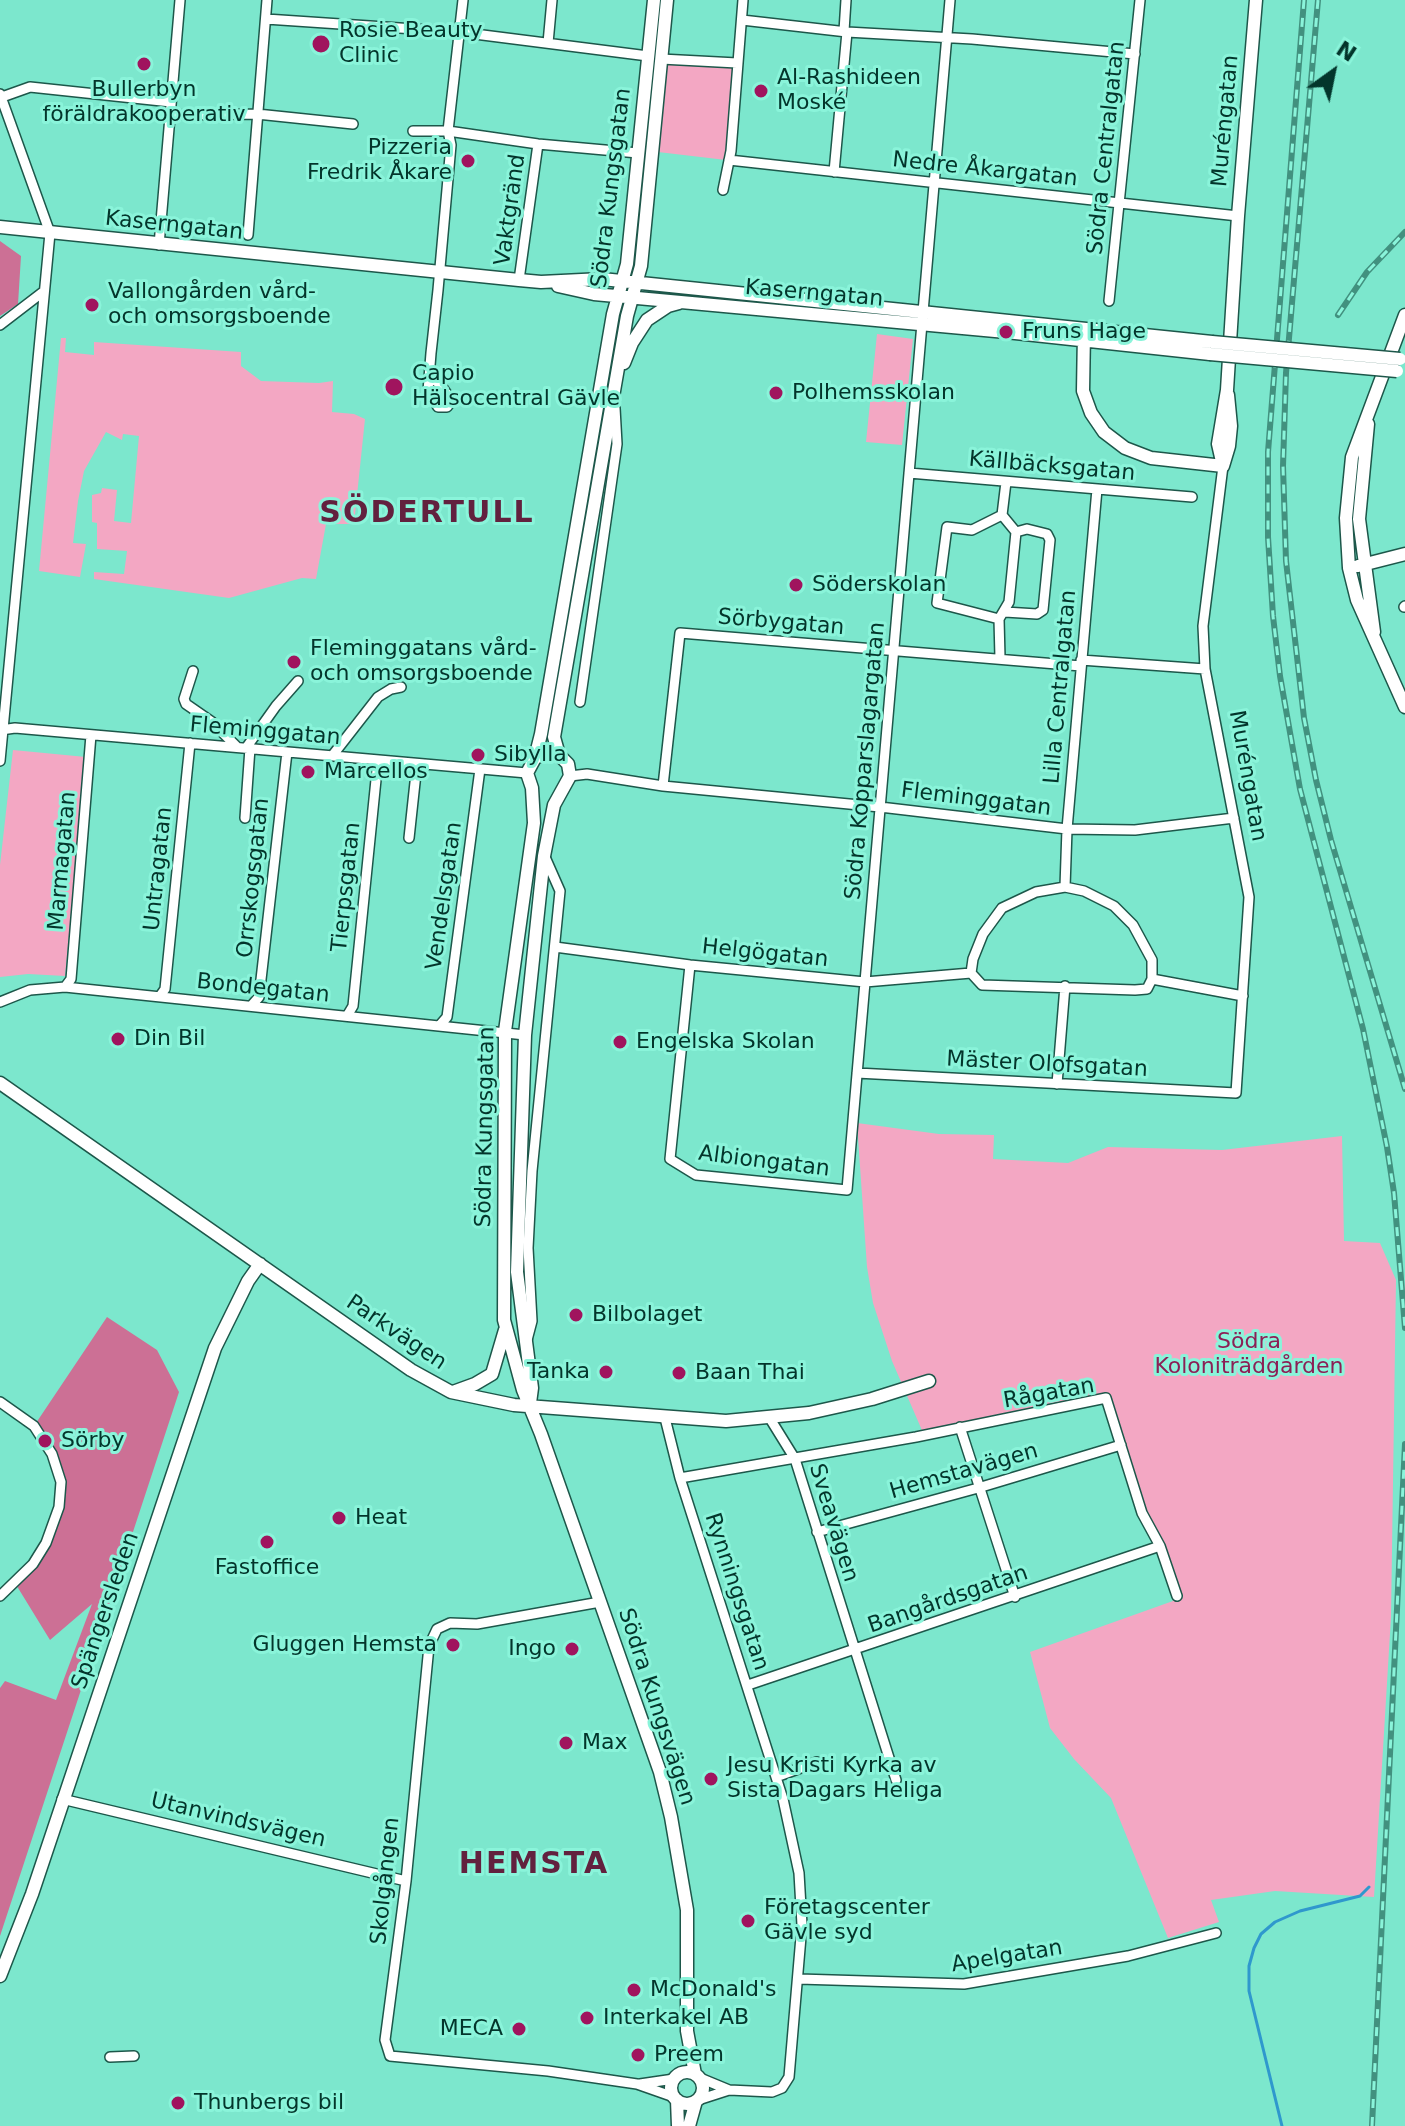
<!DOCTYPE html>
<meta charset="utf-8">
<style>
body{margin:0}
#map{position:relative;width:1405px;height:2126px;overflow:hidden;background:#7ce7cd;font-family:"DejaVu Sans",sans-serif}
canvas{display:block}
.north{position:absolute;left:1293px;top:32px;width:80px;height:80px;-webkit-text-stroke:6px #8af4da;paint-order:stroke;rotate:33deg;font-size:22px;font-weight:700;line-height:32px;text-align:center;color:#03352b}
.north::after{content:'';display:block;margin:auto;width:28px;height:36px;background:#03352b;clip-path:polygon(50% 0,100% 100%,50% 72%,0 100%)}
</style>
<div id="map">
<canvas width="1405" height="2126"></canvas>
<div class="north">N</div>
</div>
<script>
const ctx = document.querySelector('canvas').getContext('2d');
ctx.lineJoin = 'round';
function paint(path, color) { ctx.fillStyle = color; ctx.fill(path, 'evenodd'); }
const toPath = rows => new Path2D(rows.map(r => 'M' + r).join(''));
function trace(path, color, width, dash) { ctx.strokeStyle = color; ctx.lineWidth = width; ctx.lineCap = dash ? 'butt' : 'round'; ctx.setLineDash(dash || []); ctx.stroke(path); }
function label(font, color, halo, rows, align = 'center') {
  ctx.font = font + ' "DejaVu Sans",sans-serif'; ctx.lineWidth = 6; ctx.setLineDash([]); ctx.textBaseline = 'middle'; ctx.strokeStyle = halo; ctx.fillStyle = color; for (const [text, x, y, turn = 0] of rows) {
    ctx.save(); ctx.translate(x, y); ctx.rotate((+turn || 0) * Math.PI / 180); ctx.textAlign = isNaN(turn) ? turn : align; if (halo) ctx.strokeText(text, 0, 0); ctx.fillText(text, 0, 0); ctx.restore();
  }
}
const green = toPath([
 [666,59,734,63,726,160,658,152],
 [877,334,913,339,902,445,866,442],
 [61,338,66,338,65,352,94,355,94,342,241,352,241,366,261,381,319,383,333,381,332,412,354,414,365,419,354,524,326,524,316,579,302,578,229,598,94,579,94,572,124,574,127,551,97,549,97,523,92,522,92,495,101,493,102,488,117,490,114,521,131,523,139,436,123,434,122,440,106,432,84,471,78,501,73,543,86,544,80,577,39,571],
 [13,750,86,757,65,976,28,974,0,977,0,865],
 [857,1123,939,1134,994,1135,993,1159,1068,1163,1108,1147,1222,1150,1342,1136,1344,1241,1380,1243,1396,1280,1391,1617,1374,1897,1275,1891,1211,1900,1219,1922,1168,1938,1111,1798,1074,1759,1050,1728,1030,1652,1173,1601,1108,1397,924,1435,892,1361,873,1303,867,1267]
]);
const forest = toPath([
 [0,241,21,256,18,304,0,316],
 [107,1317,157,1350,179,1392,0,1936,0,1688,5,1681,56,1700,92,1604,50,1640,15,1583,46,1543,61,1482,34,1426]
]);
const stream = toPath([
 [1282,2126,1249,1991,1249,1966,1254,1948,1261,1934,1275,1922,1300,1911,1360,1896,1369,1887]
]);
const street = toPath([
 [266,19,459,32,648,56],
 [742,20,847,32,972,39,1135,54],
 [844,31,846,0],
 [548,43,552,0],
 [661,59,737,63],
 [0,94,50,233,0,761],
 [2,97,30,87,171,102],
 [171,115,257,114,353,124],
 [413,131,448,131,538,144,638,153],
 [729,160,1238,216],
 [834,172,847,32],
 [723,190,731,151,743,0],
 [248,235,267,0],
 [159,245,180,0],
 [519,280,538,144],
 [1109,301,1140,0],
 [0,325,43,292],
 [429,377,440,384,449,397,450,403,447,407,438,407,428,391,431,353,438,290,451,145,448,131,463,0],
 [909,473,1192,497],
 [1006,482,1002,515,1016,532],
 [1404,607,1405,606],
 [999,619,937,603,947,527,972,530,1002,515],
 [1000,658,999,619,1009,602,1016,532,1027,529,1047,534,1050,540,1043,610,1037,614,1005,612],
 [1081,660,1205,669],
 [193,671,184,699,186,704,212,722,237,747],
 [580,702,617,444,615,408],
 [1,730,15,728,527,773],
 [246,748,276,706,298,681],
 [332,756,378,697,391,689,401,687],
 [570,776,587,774,663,786,880,807,1067,829,1135,830,1234,818],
 [663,786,680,633,1081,666],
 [245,818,250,748],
 [409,838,417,764],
 [1065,887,1084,891,1114,906,1133,925,1152,960,1152,979,1147,989,1135,990,982,985,971,973,973,959,983,934,1002,908,1036,892,1065,887],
 [1065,887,1067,829,1097,489],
 [555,947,690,965,865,982,971,973],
 [690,965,670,1159,696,1175,847,1190,950,0],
 [1152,979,1243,996],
 [65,987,71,979,91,735],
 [160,996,165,989,190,743],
 [0,1002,30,990,65,987,525,1035],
 [252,1005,259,997,287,752],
 [347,1016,353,1006,378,760],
 [440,1025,447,1017,480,769],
 [857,1073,1236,1093,1249,897,1205,669,1203,626,1223,466],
 [1057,1084,1065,986],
 [527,1340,532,1321,528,1248,532,1171,560,891,545,857],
 [0,1402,34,1426,52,1454,61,1482,59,1507,46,1543,33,1564,0,1596],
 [769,1417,795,1459,896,1780],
 [665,1418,680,1478,783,1799,799,1873,802,1925,789,2077,782,2088,772,2092,729,2090,698,2100],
 [960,1427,1015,1597],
 [680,1478,916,1437,1106,1398,1142,1513,1160,1546,1177,1596],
 [817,1532,978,1488,1121,1445],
 [600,1602,477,1624,450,1623,437,1629,429,1646,406,1881,385,2040,390,2056,548,2071,637,2084,674,2097],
 [748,1685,1160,1546],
 [776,1777,817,1762],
 [62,1799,406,1881],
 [799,1979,964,1984,1128,1956,1216,1933],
 [110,2057,134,2056],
 [700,2078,729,2090],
 [640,2084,674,2079]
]);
const secondary = toPath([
 [654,0,627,264,613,314,541,734,535,758,527,773,532,788,534,823,505,1031,504,1320,523,1390,541,1434,660,1772,671,1817,687,1910,687,2031,695,2074],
 [0,227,519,280,541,282,602,279,1212,342],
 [558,286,594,294,1006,332,1210,354],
 [1405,315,1352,457,1346,518,1349,568,1357,600,1405,707],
 [1084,332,1083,391,1091,413,1104,432,1125,448,1151,458,1223,466],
 [624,363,632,343,647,320,668,306,679,303],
 [1368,424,1359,519,1374,632],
 [1223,466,1218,444,1227,390,1238,216,1256,0],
 [1223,466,1229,446,1231,426,1228,395],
 [1358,566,1405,554],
 [559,755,554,737,627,316,641,266,667,0],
 [0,1083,411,1370,451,1392,514,1405,726,1421,809,1413,872,1399,929,1381],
 [453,1392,475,1384,492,1374,505,1330],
 [530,1403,532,1388,517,1272,525,1035,544,856,554,805,570,776,568,764,559,755,547,753,535,758],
 [0,1976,32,1894,215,1348,248,1281,260,1264],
 '671 2088a16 16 0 1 1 32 0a16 16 0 1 1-32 0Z',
 [677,2100,678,2126],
 [689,2126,696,2101]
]);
const rail = toPath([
 [1304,0,1268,452,1268,537,1273,616,1280,676,1300,789,1363,1029,1387,1147,1394,1193,1405,1328],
 [1318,0,1286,373,1283,466,1286,561,1304,718,1316,780,1331,840,1405,1089],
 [1338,315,1367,272,1405,232],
 [1372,2126,1405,1444]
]);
const secondaryBridge = toPath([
 [1212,342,1400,359],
 [1210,354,1397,371]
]);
const markers = [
 [321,44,10,"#a0145e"],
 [144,64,8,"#a0145e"],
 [761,91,8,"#a0145e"],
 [468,161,8,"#a0145e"],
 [92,305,8,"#a0145e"],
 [1006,332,8,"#a0145e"],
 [394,387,10,"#a0145e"],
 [776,393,8,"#a0145e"],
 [796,585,8,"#a0145e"],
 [294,662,8,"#a0145e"],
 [478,755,8,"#a0145e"],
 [308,772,8,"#a0145e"],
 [118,1039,8,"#a0145e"],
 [620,1042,8,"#a0145e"],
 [576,1315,8,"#a0145e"],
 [606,1372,8,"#a0145e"],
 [679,1373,8,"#a0145e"],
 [45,1441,8,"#a0145e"],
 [339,1518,8,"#a0145e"],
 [267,1542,8,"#a0145e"],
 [453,1645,8,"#a0145e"],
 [572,1649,8,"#a0145e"],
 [566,1743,8,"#a0145e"],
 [711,1779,8,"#a0145e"],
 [748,1921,8,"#a0145e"],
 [634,1990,8,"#a0145e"],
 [587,2018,8,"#a0145e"],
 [519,2029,8,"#a0145e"],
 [638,2055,8,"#a0145e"],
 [178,2103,8,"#a0145e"]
];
const poiNames = [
 ["Rosie Beauty",339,31],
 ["Clinic",339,56],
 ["Al-Rashideen",777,78],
 ["Moské",777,103],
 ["Bullerbyn",144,90,"center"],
 ["föräldrakooperativ",144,115,"center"],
 ["Pizzeria",452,148,"right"],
 ["Fredrik Åkare",452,173,"right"],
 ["Vallongården vård-",108,292],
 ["och omsorgsboende",108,317],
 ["Fruns Hage",1022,332],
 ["Capio",412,374],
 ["Hälsocentral Gävle",412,399],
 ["Polhemsskolan",792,393],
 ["Söderskolan",812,585],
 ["Fleminggatans vård-",310,649],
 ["och omsorgsboende",310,674],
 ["Sibylla",494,755],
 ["Marcellos",324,772],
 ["Din Bil",134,1039],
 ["Engelska Skolan",636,1042],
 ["Bilbolaget",592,1315],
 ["Tanka",590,1372,"right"],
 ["Baan Thai",695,1373],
 ["Sörby",61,1441],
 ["Heat",355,1518],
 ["Fastoffice",267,1568,"center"],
 ["Gluggen Hemsta",437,1645,"right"],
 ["Ingo",556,1649,"right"],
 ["Max",582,1743],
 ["Jesu Kristi Kyrka av",727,1766],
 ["Sista Dagars Heliga",727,1791],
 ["Företagscenter",764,1908],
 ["Gävle syd",764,1933],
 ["McDonald's",650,1990],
 ["Interkakel AB",603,2018],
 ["MECA",503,2029,"right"],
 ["Preem",654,2055],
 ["Thunbergs bil",194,2103]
];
const streetNames = [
 ["Muréngatan",1226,121,-85],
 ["Södra Centralgatan",1107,148,-84],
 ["Nedre Åkargatan",985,170,6],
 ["Södra Kungsgatan",612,188,-83],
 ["Vaktgränd",511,210,-82],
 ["Kaserngatan",174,226,6],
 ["Kaserngatan",814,294,5],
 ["Källbäcksgatan",1052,467,5],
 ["Sörbygatan",781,623,5],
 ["Lilla Centralgatan",1061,687,-85],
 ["Fleminggatan",265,732,5],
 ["Södra Kopparslagargatan",866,761,-85],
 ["Muréngatan",1247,776,80],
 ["Fleminggatan",976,800,7],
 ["Marmagatan",63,861,-85],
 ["Untragatan",159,869,-84],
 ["Orrskogsgatan",254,878,-84],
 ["Tierpsgatan",347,887,-84],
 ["Vendelsgatan",445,896,-82],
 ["Helgögatan",765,954,6],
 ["Bondegatan",263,989,6],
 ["Mäster Olofsgatan",1047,1065,3],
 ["Södra Kungsgatan",486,1127,-89],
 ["Albiongatan",764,1162,7],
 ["Parkvägen",396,1333,34],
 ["Rågatan",1049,1394,-10],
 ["Hemstavägen",964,1472,-16],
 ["Sveavägen",833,1523,73],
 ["Rynningsgatan",736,1592,72],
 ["Bangårdsgatan",948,1600,-19],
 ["Spängersleden",106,1611,-71],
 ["Södra Kungsvägen",656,1707,72],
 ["Utanvindsvägen",238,1821,13],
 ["Skolgången",386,1881,-84],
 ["Apelgatan",1007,1957,-9]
];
const parkNames = [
 ["Södra",1249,1342],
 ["Koloniträdgården",1249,1367]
];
const districtNames = [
 ["SÖDERTULL",427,514],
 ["HEMSTA",534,1865]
];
paint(green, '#f3a7c3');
paint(forest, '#cc7095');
trace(stream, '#2f98cd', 3);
trace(street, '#1d574a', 12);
trace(secondary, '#1d574a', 15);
trace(street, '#fff', 9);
trace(secondary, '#fff', 12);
trace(rail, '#42917f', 6);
trace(rail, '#8af4da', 3, [9]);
trace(secondaryBridge, '#1d574a', 15, []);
trace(secondaryBridge, '#fff', 12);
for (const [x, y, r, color] of markers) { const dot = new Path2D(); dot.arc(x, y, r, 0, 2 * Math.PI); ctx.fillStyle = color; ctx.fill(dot); trace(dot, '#8af4da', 3); }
label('22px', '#03352b', '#8af4da', poiNames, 'left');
label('22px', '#03352b', '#8af4da', streetNames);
label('22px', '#8c1f55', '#8af4da', parkNames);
ctx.letterSpacing = '2px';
label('bold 30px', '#62213e', '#8af4da', districtNames);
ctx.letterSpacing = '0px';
</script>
